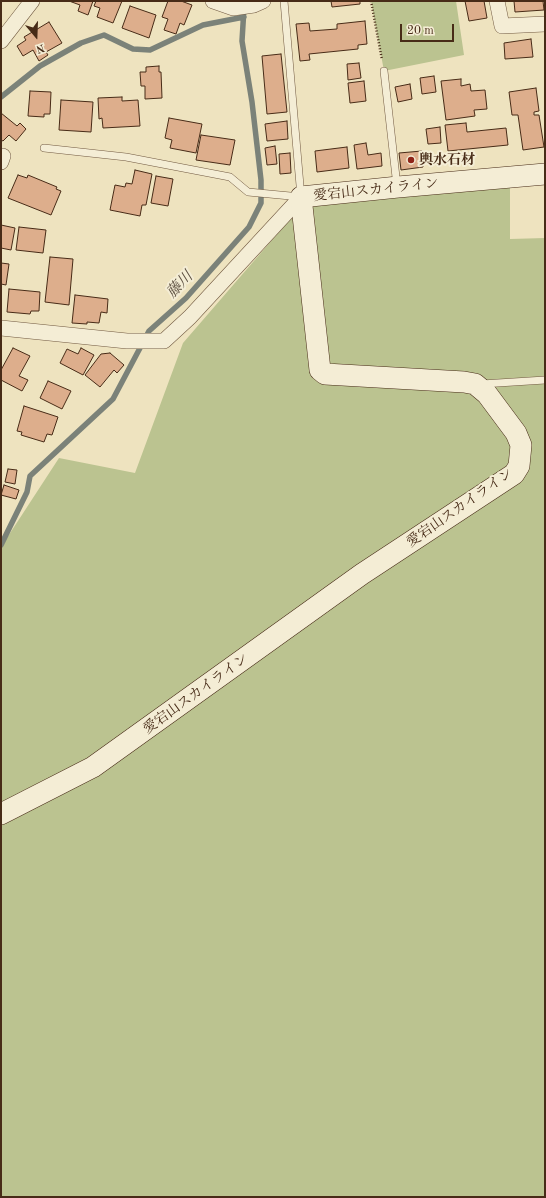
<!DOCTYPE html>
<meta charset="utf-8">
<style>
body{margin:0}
#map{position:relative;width:546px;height:1198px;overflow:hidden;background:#eee3bf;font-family:"Old Standard TT",serif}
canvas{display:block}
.frame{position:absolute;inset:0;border:2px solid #472b17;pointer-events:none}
.north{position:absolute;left:16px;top:16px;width:40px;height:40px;-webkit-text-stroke:3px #f4edd5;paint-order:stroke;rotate:161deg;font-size:11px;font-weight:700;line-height:16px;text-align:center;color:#472b17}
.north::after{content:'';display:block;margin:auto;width:14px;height:18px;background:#472b17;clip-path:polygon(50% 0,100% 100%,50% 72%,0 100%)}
.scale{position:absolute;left:400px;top:24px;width:54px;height:18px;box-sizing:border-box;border:2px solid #472b17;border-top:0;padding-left:5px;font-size:12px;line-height:14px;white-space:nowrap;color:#472b17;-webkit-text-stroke:3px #f4edd5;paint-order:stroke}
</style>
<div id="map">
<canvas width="546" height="1198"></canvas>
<div class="frame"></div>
<div class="north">N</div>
<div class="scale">20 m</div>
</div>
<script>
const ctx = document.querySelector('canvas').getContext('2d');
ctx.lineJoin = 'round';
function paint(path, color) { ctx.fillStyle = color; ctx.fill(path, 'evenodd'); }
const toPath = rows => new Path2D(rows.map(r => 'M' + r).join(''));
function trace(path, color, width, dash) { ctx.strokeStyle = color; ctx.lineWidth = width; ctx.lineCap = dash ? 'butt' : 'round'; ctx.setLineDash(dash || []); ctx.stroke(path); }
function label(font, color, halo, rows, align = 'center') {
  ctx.font = font + ' "Old Standard TT","Noto Serif JP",serif'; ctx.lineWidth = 4; ctx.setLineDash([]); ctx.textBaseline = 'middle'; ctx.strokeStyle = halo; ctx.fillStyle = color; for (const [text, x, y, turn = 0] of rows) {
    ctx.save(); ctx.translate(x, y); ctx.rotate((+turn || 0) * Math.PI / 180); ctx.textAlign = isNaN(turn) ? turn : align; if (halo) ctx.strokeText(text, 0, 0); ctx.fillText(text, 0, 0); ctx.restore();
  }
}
const green = toPath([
 [371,1,456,1,464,55,384,71],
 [510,186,510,239,545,238,545,1197,1,1197,1,547,59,458,135,473,183,343,304,203]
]);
const stream = toPath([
 [1,97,40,66,81,43,104,35,133,49,150,50,203,25,244,17],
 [1,545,27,492,30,476,113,399,149,331,186,298,249,227,261,203,261,180,252,102,242,41,244,8]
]);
const building = toPath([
 [69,1,93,1,88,15,78,11,80,5,69,1],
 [96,1,122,1,113,23,97,17,100,8,94,6,96,1],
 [168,1,181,1,192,5,184,25,180,23,176,34,164,30,168,19,162,17,168,1],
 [331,1,360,1,360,4,332,7,331,1],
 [465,1,484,1,487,18,469,21,465,1],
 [514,1,543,1,544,10,515,12,514,1],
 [130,6,156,15,149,38,122,28,130,6],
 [365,21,367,44,358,45,358,49,309,54,310,60,300,61,296,24,309,23,310,31,337,29,337,24,365,21],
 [49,22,62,43,46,52,48,55,39,61,33,50,23,56,17,46,26,40,24,37,49,22],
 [531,39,533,57,505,59,504,43,531,39],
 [281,54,287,112,267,114,262,56,281,54],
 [359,63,361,78,348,80,347,64,359,63],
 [159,66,159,72,161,72,162,98,145,99,145,86,141,86,140,72,146,72,146,67,159,66],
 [434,76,436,92,422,94,420,78,434,76],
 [461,79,461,86,470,84,471,91,485,90,487,109,474,110,475,116,446,120,441,81,461,79],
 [364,81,366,101,350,103,348,83,364,81],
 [410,84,412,99,398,102,395,87,410,84],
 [536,88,539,111,534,112,534,115,539,115,544,147,523,150,518,115,512,115,509,92,536,88],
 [30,91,51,92,50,114,44,114,44,117,28,116,30,91],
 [122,97,122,101,138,100,140,126,103,128,102,118,99,119,98,98,122,97],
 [61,100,93,102,91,132,59,130,61,100],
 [1,113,17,126,20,123,26,129,16,141,9,135,3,141,1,140,1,113],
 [169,118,202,124,196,153,170,148,172,140,165,138,169,118],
 [287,121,288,139,267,141,265,124,287,121],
 [466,123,467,132,506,128,508,145,448,151,445,125,466,123],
 [440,127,441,143,428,144,426,129,440,127],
 [201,135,235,140,230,165,196,160,201,135],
 [366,143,368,155,381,153,382,166,357,169,354,145,366,143],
 [275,146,277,164,267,165,265,148,275,146],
 [347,147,349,168,317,172,315,151,347,147],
 [422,151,423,167,401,170,399,153,422,151],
 [290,153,291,173,280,174,279,154,290,153],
 [135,170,152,174,146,205,142,205,140,216,110,210,115,185,125,187,126,183,132,184,135,170],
 [18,175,27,178,28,175,57,187,56,189,61,191,51,215,8,198,18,175],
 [156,176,173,179,168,206,151,203,156,176],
 [1,225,15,228,11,250,1,248,1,225],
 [19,227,46,230,43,253,16,250,19,227],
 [50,257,73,259,69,305,45,302,50,257],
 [1,263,9,264,6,285,1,284,1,263],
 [9,289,40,292,39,311,31,311,30,314,7,312,9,289],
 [75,295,108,299,107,313,101,312,99,323,87,322,87,324,72,323,75,295],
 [13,348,30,356,19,376,28,380,22,391,1,380,1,370,13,348],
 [81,348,94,355,83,375,60,363,67,349,78,354,81,348],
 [110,353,124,365,117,373,114,370,100,387,85,375,101,354,110,353],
 [48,381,71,391,62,409,40,398,48,381],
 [24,406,58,417,52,435,47,434,44,442,21,435,22,432,17,431,24,406],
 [8,469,17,470,15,484,5,482,8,469],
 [4,485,19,490,16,499,1,495,4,485]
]);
const path = toPath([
 [371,1,382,60]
]);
const lane = toPath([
 [384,71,397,186],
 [44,148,126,157,230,177,248,192,301,197,284,1],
 [482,384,545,380]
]);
const street = toPath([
 [213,1,233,8,254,5,263,1],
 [497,1,502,26,545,24],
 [1,41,32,1],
 [1,162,3,156],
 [1,328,127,341,164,341,190,317,301,197]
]);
const secondary = toPath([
 [1,814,93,767,362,574,514,474,519,466,521,445,516,433,487,394,475,384,464,382,325,374,320,370,301,197,398,187,545,174]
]);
const markers = [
 [411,160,4,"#8f2418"]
];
const poiNames = [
 ["輿水石材",419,160]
];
const streetNames = [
 ["愛宕山スカイライン",376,190,-6],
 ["愛宕山スカイライン",460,508,-35],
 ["愛宕山スカイライン",196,694,-36]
];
const waterNames = [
 ["藤川",180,285,-46]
];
paint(green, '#bbc390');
trace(stream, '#7b8279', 5.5);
paint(building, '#ddae8c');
trace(building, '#472b17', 1);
trace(lane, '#715941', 8);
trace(street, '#715941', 16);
trace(secondary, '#472b17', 22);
trace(path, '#472b17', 2.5, [1, 2]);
trace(lane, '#f4edd5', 7);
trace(street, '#f4edd5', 15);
trace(secondary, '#f4edd5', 21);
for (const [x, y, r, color] of markers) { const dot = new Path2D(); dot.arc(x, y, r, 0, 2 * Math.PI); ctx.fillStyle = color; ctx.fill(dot); trace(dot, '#f4edd5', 1.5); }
label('bold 14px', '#472b17', '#f4edd5', poiNames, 'left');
label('14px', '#472b17', '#f4edd5', streetNames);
label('italic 15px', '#5c4f40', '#f4edd5', waterNames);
</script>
